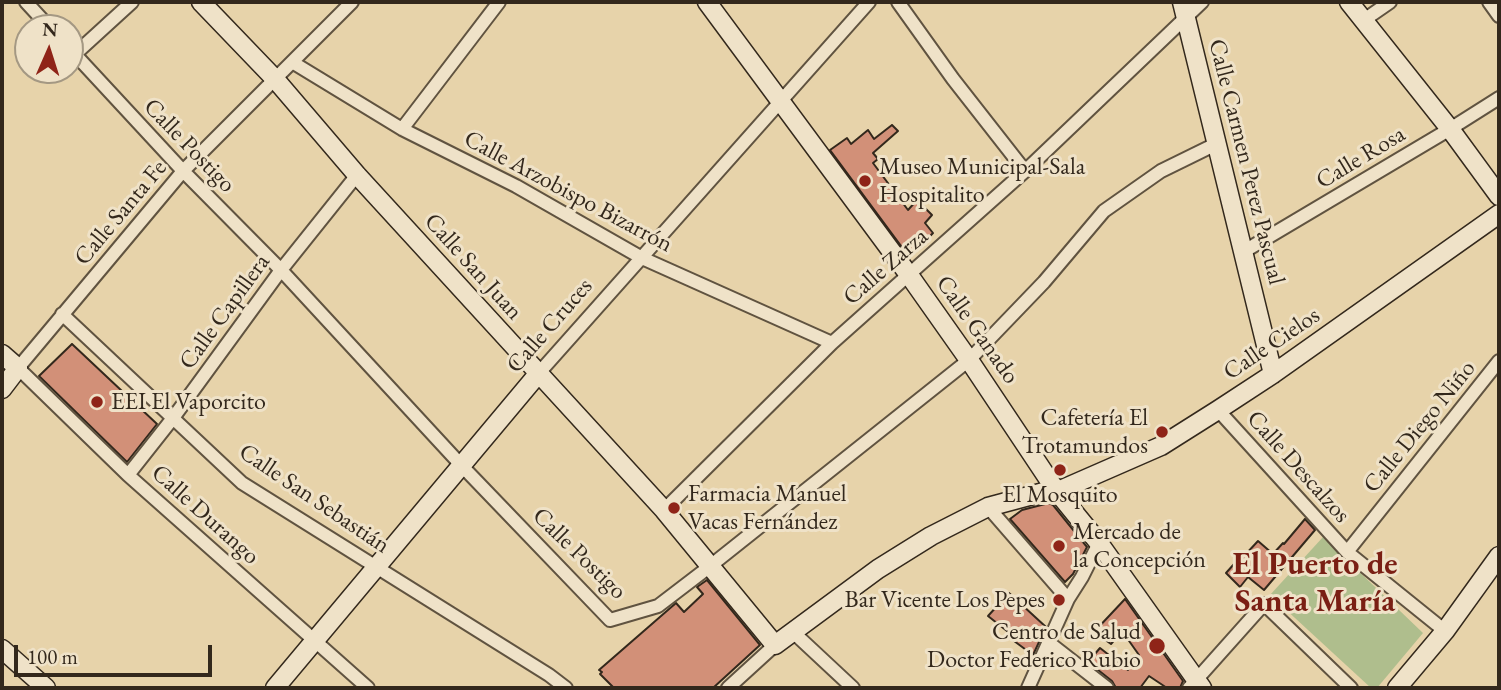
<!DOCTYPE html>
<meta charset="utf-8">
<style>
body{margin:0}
#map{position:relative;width:1501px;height:690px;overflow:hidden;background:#e7d3aa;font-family:"EB Garamond",serif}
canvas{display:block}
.frame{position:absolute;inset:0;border:4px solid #33281c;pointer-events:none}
.north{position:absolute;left:14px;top:14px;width:70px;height:70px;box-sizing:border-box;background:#efe2c8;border:2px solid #a49883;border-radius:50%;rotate:3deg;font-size:19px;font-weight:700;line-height:28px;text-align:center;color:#33281c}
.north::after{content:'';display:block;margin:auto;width:24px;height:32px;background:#8f2418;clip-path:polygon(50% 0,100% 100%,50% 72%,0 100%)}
.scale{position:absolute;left:14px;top:645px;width:198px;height:32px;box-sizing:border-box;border:4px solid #33281c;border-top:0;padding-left:9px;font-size:21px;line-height:24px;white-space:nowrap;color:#33281c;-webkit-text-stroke:5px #efe2c8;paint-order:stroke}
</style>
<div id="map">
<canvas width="1501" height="690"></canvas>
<div class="frame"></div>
<div class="north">N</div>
<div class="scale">100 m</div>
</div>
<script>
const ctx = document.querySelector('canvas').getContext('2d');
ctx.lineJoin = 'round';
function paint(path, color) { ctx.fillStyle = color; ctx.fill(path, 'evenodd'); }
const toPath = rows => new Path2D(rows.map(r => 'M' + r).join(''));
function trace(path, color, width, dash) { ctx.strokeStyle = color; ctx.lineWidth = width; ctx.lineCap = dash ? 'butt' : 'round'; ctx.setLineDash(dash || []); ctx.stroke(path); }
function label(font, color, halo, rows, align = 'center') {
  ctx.font = font + ' "EB Garamond",serif'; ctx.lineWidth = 6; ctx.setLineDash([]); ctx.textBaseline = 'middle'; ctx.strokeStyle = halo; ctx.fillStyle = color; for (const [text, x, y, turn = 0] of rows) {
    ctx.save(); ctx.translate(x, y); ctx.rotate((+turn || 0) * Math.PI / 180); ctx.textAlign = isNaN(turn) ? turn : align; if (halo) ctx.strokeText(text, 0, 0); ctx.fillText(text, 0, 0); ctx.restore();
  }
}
const green = toPath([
 [1323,537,1423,633,1377,688,1371,688,1270,595]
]);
const building = toPath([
 [892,125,898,131,873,153,878,159,873,163,908,210,917,200,932,215,925,223,933,233,913,254,907,254,830,150,847,138,851,144,868,130,874,139,892,125],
 [72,344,157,424,127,462,39,376,72,344],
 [1049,503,1053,505,1087,547,1073,574,1065,582,1010,519,1022,510,1049,503],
 [1305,519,1315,530,1264,590,1248,577,1240,587,1226,573,1243,554,1245,555,1258,541,1273,554,1283,543,1284,544,1305,519],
 [707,580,760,645,713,688,614,688,600,674,602,672,599,670,676,603,684,612,703,594,697,587,707,580],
 [1009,593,1046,627,1033,655,1010,638,1012,635,988,616,1009,593],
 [1125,599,1183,681,1180,688,1167,688,1149,676,1140,688,1116,688,1112,681,1088,662,1100,648,1128,670,1139,655,1122,631,1111,644,1094,632,1125,599]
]);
const street = toPath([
 [26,2,50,28],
 [352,2,183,171,18,368,128,475,368,688],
 [898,2,953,79,1025,171],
 [1489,2,1499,16],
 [1364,20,1390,2],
 [70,49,183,171,281,270,462,466,610,620,658,606,709,567,969,360,1044,282,1104,211,1161,171,1216,144],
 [75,54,132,2],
 [292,62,402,129,516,186,642,258,832,343],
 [402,129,499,2],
 [1243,252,1450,129,1499,98],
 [62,314,242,483,549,675,566,688],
 [538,374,869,2],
 [1218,410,1347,552,1445,631],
 [128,475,173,418,281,270,357,175],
 [988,507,1068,599],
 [664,510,832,343,1025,171,1202,2],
 [1347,552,1499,361],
 [793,632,853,688],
 [1048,642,1107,688],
 [728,688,775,645],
 [1028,688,1068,599,1082,577,1099,543],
 [1189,688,1264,604,1351,688]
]);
const secondary = toPath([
 [201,2,275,79,357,175,664,510,775,645,878,569,931,536,988,507,1055,489],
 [707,2,909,275,969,360,1055,489,1099,543,1202,688],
 [1182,2,1273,374],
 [1349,2,1450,129,1499,196],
 [2,354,18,368,2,389],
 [1058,491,1161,446,1218,410,1273,374,1499,214],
 [2,649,46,688],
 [275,688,538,374],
 [1397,688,1445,631,1499,556]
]);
const markers = [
 [865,181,7,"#8f2418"],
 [97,402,7,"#8f2418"],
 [1162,432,7,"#8f2418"],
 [1060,470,7,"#8f2418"],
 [674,508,7,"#8f2418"],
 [1059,546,7,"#8f2418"],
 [1059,600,7,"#8f2418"],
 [1157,646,9,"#8f2418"]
];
const streetNames = [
 ["Calle Postigo",189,146,46],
 ["Calle Rosa",1361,158,-31],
 ["Calle Carmen Perez Pascual",1246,162,76],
 ["Calle Arzobispo Bizarrón",568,192,28],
 ["Calle Santa Fe",121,213,-50],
 ["Calle San Juan",473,267,48],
 ["Calle Zarza",886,267,-41],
 ["Calle Capillera",225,312,-54],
 ["Calle Cruces",550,326,-49],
 ["Calle Ganado",977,330,55],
 ["Calle Cielos",1272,344,-34],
 ["Calle Diego Niño",1420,427,-51],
 ["Calle Descalzos",1298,467,48],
 ["Calle San Sebastián",314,499,34],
 ["Calle Durango",205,515,42],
 ["Calle Postigo",579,554,44]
];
const poiNames = [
 ["Museo Municipal-Sala",879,167],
 ["Hospitalito",879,195],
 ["EEI El Vaporcito",111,402],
 ["Cafetería El",1148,418,"right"],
 ["Trotamundos",1148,446,"right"],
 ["Farmacia Manuel",688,494],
 ["Vacas Fernández",688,522],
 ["El Mosquito",1060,495,"center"],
 ["Mercado de",1073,532],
 ["la Concepción",1073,560],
 ["Bar Vicente Los Pepes",1045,600,"right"],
 ["Centro de Salud",1141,632,"right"],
 ["Doctor Federico Rubio",1141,660,"right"]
];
const districtNames = [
 ["El Puerto de",1315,565],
 ["Santa María",1315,602]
];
paint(green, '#afbe8d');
paint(building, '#d29078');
trace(building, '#33281c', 2);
trace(street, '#605340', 16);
trace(secondary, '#33281c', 21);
trace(street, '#efe2c8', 12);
trace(secondary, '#efe2c8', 18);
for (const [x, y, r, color] of markers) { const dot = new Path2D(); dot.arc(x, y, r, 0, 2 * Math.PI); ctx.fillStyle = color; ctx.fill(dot); trace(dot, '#efe2c8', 2.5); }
label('24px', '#33281c', '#efe2c8', streetNames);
label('24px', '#33281c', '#efe2c8', poiNames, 'left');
label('bold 32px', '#7a1f14', '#efe2c8', districtNames);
</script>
